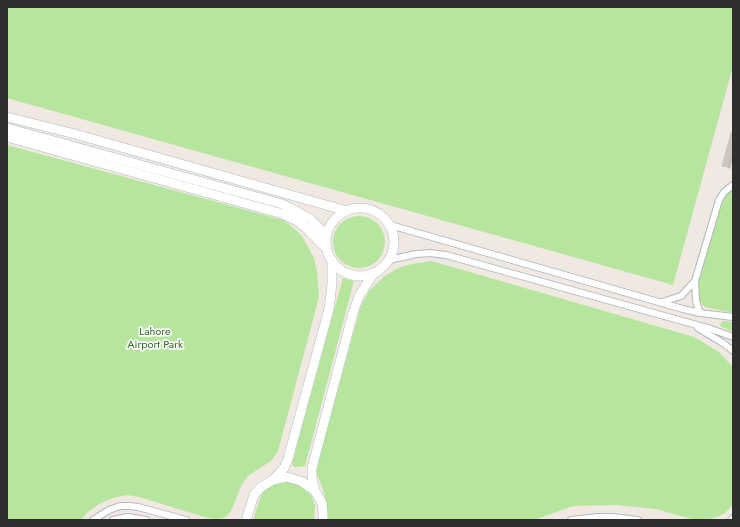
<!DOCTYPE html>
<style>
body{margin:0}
#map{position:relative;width:740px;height:527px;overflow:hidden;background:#efe9e1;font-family:Jost,sans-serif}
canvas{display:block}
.frame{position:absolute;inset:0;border:8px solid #2e2e2e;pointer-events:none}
</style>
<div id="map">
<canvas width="740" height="527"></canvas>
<div class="frame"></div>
</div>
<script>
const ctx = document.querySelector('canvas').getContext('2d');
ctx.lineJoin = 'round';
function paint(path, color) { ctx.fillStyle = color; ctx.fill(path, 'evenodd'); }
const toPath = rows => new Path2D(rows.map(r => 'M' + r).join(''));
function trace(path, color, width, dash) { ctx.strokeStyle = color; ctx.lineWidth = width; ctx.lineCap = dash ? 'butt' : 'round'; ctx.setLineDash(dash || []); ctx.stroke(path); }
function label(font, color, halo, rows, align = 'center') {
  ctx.font = font + ' Jost,sans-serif'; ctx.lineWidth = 3.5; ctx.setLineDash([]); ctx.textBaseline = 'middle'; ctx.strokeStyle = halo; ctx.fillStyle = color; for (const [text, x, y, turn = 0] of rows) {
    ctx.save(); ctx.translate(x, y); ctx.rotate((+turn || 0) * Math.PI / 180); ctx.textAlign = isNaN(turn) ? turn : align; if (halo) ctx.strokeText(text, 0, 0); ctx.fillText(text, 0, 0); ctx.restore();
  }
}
const green = toPath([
 [7,7,733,7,733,66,673,285,7,98],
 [7,145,283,220,291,226,301,235,307,245,314,258,317,271,319,297,278,451,271,461,249,475,242,484,231,511,226,517,219,519,208,518,139,497,127,495,113,498,99,504,88,512,81,520,7,520],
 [733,189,733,313,705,307,699,301,695,288,723,196],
 '333 242a26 26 0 1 1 52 0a26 26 0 1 1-52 0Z',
 [430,261,449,266,694,337,719,352,733,367,732,506,725,513,717,517,706,520,695,520,656,509,616,505,573,506,534,520,325,520,327,508,326,501,322,486,317,475,317,465,361,306,369,291,385,276,398,268,412,264],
 [343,278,354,281,305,466,295,467,293,466,292,463],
 [722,321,733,322,733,332,720,326],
 [283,481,296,482,307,490,311,495,315,506,314,520,253,520,261,496,264,491,269,486]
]);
const shadow = toPath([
 [733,131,733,157,730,169,723,165]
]);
const building = toPath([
 [731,133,733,133,733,148,728,167,722,166,731,133]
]);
const street = toPath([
 [390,225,683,309,700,313,733,317],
 [389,260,416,254,430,253,446,255,711,329,733,337],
 [662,302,681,296,695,281],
 [700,313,696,301,695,281,719,200,724,192,733,185],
 [698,328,723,343,733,351],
 [93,520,109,510,120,506,130,506,138,507,186,520],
 [113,520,128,517,146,520],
 [571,520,598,517,613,517,638,520],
 [731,520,733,518]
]);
const secondary = toPath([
 [7,117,75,134,347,211],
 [7,128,282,204,292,209,310,219,327,236],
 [7,137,283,214,297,221,305,227,327,249],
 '326 242a34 34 0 1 1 68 0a34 34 0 1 1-68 0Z',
 [273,480,284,468,288,459,329,309,332,284,332,260],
 [315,491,312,477,312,468,353,313,359,296,374,273],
 [246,520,254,495,261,487,273,480,286,477,301,481,315,491,322,503,323,512,323,520]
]);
const parkNames = [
 ["Lahore",155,332],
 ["Airport Park",155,345]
];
paint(green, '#b6e59e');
paint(shadow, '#0003');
paint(building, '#cbc7bf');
trace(building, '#cbc5ba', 1);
trace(street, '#b4b7c1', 8);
trace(secondary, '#b4b7c1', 10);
trace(street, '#fff', 6);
trace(secondary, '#fff', 9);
label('11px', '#2c6e1b', '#fff', parkNames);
</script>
